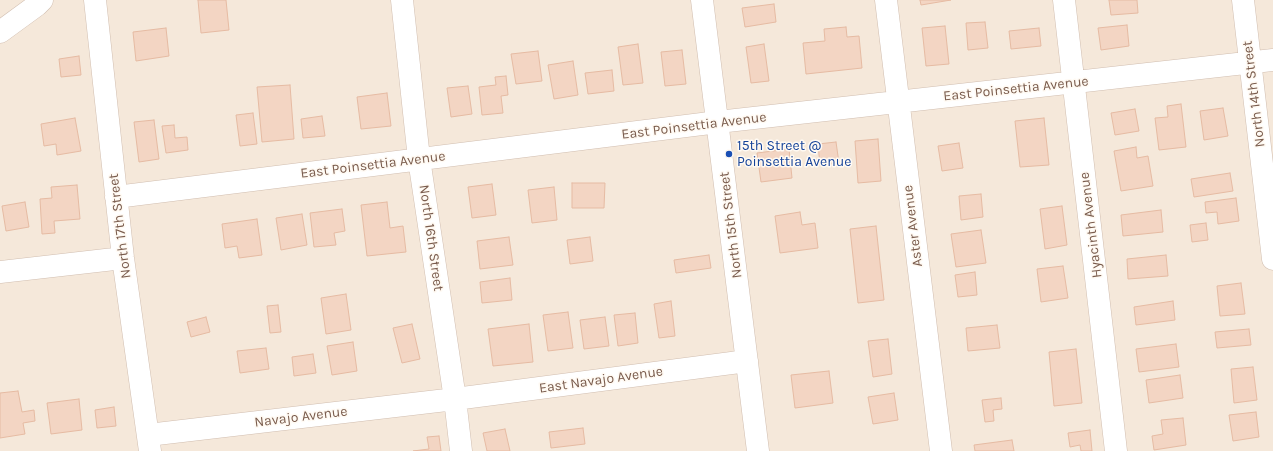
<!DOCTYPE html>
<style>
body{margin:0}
canvas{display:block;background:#fdf6ec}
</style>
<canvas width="1273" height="451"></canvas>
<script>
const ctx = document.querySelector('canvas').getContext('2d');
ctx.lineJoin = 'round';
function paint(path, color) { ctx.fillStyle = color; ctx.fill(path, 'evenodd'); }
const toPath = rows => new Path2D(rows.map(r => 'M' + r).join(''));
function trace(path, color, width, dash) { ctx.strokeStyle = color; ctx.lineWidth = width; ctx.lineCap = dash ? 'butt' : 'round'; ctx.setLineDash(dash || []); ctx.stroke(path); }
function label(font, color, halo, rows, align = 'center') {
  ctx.font = font + ' Karla,sans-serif'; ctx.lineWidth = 3; ctx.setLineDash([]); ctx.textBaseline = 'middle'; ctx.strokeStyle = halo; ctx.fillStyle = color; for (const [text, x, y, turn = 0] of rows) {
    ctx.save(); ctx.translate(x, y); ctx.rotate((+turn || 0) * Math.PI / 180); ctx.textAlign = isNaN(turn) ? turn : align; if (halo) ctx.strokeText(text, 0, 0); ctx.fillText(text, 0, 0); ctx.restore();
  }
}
const residential = toPath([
 [0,0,1273,0,1273,451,0,451]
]);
const building = toPath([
 [198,0,226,0,229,30,201,33,198,0],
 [920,0,951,0,921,5,920,0],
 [1109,0,1137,0,1138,13,1111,15,1109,0],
 [774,4,776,22,745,27,742,8,774,4],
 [985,22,988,48,968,50,966,23,985,22],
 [1127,25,1129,46,1101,50,1098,28,1127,25],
 [945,26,949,64,926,66,922,28,945,26],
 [846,27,847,37,859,36,862,68,806,74,803,43,825,41,824,29,846,27],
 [166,28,169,56,136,61,133,32,166,28],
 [1039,28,1041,46,1011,49,1009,31,1039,28],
 [638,44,643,83,623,85,618,47,638,44],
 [764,44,769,81,751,83,746,47,764,44],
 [682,50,686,84,665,86,661,52,682,50],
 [538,51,542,81,516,84,511,54,538,51],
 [79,56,81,75,61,77,59,59,79,56],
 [573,61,578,95,554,99,548,65,573,61],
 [612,70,614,91,588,94,585,73,612,70],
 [506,76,508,95,501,96,503,113,482,115,479,87,496,85,495,77,506,76],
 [290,85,294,139,262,142,257,87,290,85],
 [468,86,472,114,451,117,447,88,468,86],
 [387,93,391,126,361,129,357,97,387,93],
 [1181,104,1186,147,1159,150,1155,118,1168,117,1167,106,1181,104],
 [1223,108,1228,136,1204,140,1200,111,1223,108],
 [1135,109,1139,131,1115,135,1111,113,1135,109],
 [253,113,257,144,240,146,236,115,253,113],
 [322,116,325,136,303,138,301,119,322,116],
 [75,118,81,151,57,155,56,144,44,146,41,124,75,118],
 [1044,118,1049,165,1020,167,1015,121,1044,118],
 [154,120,159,159,139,162,134,122,154,120],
 [174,125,175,138,187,137,188,150,166,153,162,126,174,125],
 [878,139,881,181,858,183,855,141,878,139],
 [836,142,839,163,820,165,818,144,836,142],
 [959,143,963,168,942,171,938,146,959,143],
 [1136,147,1137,158,1148,156,1153,186,1121,191,1114,151,1136,147],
 [789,149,792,178,761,182,757,153,789,149],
 [1230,173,1233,191,1194,197,1191,179,1230,173],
 [572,183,605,183,604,208,572,208,572,183],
 [492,184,496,215,472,218,468,187,492,184],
 [77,185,80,219,54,221,55,233,42,234,40,199,52,198,51,187,77,185],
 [554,187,557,220,532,223,528,190,554,187],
 [981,194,983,217,961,220,959,196,981,194],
 [1236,198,1239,221,1218,224,1217,212,1206,213,1205,202,1236,198],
 [25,202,29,227,6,231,2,206,25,202],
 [387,202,390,228,403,226,406,252,367,256,361,205,387,202],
 [1062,206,1067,245,1045,249,1040,209,1062,206],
 [342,209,345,231,334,233,336,245,314,247,310,213,342,209],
 [1161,210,1163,232,1123,236,1121,215,1161,210],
 [800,212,802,225,815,223,818,248,780,253,775,216,800,212],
 [302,214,307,245,281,250,276,218,302,214],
 [257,219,262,255,239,258,237,246,225,248,222,224,257,219],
 [1206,223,1208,240,1192,242,1190,225,1206,223],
 [876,226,884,300,858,303,850,229,876,226],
 [981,230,986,263,956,267,951,234,981,230],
 [509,237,513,265,480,269,477,241,509,237],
 [590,237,593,261,570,264,567,240,590,237],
 [709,255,711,268,676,273,674,260,709,255],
 [1166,255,1168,276,1128,279,1127,259,1166,255],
 [1063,266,1068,298,1041,302,1037,269,1063,266],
 [975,272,977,295,958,297,955,275,975,272],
 [510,278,512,300,482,303,480,282,510,278],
 [1241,283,1245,314,1220,316,1217,286,1241,283],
 [346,294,351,330,326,334,321,298,346,294],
 [671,301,675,336,659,338,654,304,671,301],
 [1173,301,1175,320,1136,325,1134,307,1173,301],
 [278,305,281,332,270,333,267,306,278,305],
 [568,312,573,348,548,351,543,315,568,312],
 [635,313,638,343,618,346,614,315,635,313],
 [206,317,210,332,191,337,187,322,206,317],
 [605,317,609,346,584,349,580,320,605,317],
 [412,324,420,359,402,363,393,328,412,324],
 [529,324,533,362,493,366,488,329,529,324],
 [997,325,1000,348,968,351,966,328,997,325],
 [1249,329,1251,345,1217,348,1215,332,1249,329],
 [888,339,892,374,873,377,868,341,888,339],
 [353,342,357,371,332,375,327,346,353,342],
 [1176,344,1179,367,1139,372,1136,349,1176,344],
 [266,348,269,369,240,373,237,351,266,348],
 [1076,349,1082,403,1054,406,1049,352,1076,349],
 [313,354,316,373,294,376,292,357,313,354],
 [1253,367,1257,400,1234,403,1231,369,1253,367],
 [829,371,833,403,795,408,791,375,829,371],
 [1180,375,1183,398,1149,403,1146,380,1180,375],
 [18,391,22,412,34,410,35,421,23,423,25,434,0,438,0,393,18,391],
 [894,393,898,420,873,424,868,397,894,393],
 [1001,398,1002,409,993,410,994,421,985,422,982,400,1001,398],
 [79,399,82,430,51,434,47,403,79,399],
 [114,407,116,426,97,428,95,410,114,407],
 [1256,412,1259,437,1233,441,1229,415,1256,412],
 [1183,418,1186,445,1154,450,1152,436,1163,434,1161,420,1183,418],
 [583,428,585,444,551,448,549,432,583,428],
 [505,429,510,451,487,451,483,433,505,429],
 [1090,430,1092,451,1081,451,1080,445,1070,447,1068,433,1090,430],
 [439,436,441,451,413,451,429,449,427,437,439,436],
 [1012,440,1014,451,975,451,974,445,1012,440]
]);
const minor = toPath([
 [95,0,123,258,150,451],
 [402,0,419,159,455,399,461,451],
 [702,0,758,451],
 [886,0,941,451],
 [1064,0,1116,451],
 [1243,0,1273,259],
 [0,32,37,5,42,0],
 [116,197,718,122,1273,60],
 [0,272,123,258],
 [148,435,455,399,747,361]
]);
const markers = [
 [729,154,4,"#1a4fb4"]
];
const streetNames = [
 ["East Poinsettia Avenue",1016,89,-6],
 ["North 14th Street",1254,94,-97],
 ["East Poinsettia Avenue",694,126,-7],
 ["East Poinsettia Avenue",373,165,-7],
 ["North 15th Street",731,225,-97],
 ["Hyacinth Avenue",1091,225,-97],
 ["North 17th Street",120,226,-97],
 ["Aster Avenue",913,226,-97],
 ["North 16th Street",431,238,82],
 ["East Navajo Avenue",601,380,-8],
 ["Navajo Avenue",301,417,-7]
];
const transitNames = [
 ["15th Street @",737,146],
 ["Poinsettia Avenue",737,162]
];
paint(residential, '#f5e8da');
paint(building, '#f3d5c3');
trace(building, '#e6bba3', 1);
trace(minor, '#d1beb0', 23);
trace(minor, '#fff', 22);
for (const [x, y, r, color] of markers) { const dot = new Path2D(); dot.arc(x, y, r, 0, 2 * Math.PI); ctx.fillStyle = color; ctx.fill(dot); trace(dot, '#fffaf3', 1.5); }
label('14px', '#7a5c4d', '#fffaf3', streetNames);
label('14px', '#164399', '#fffaf3', transitNames, 'left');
</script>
